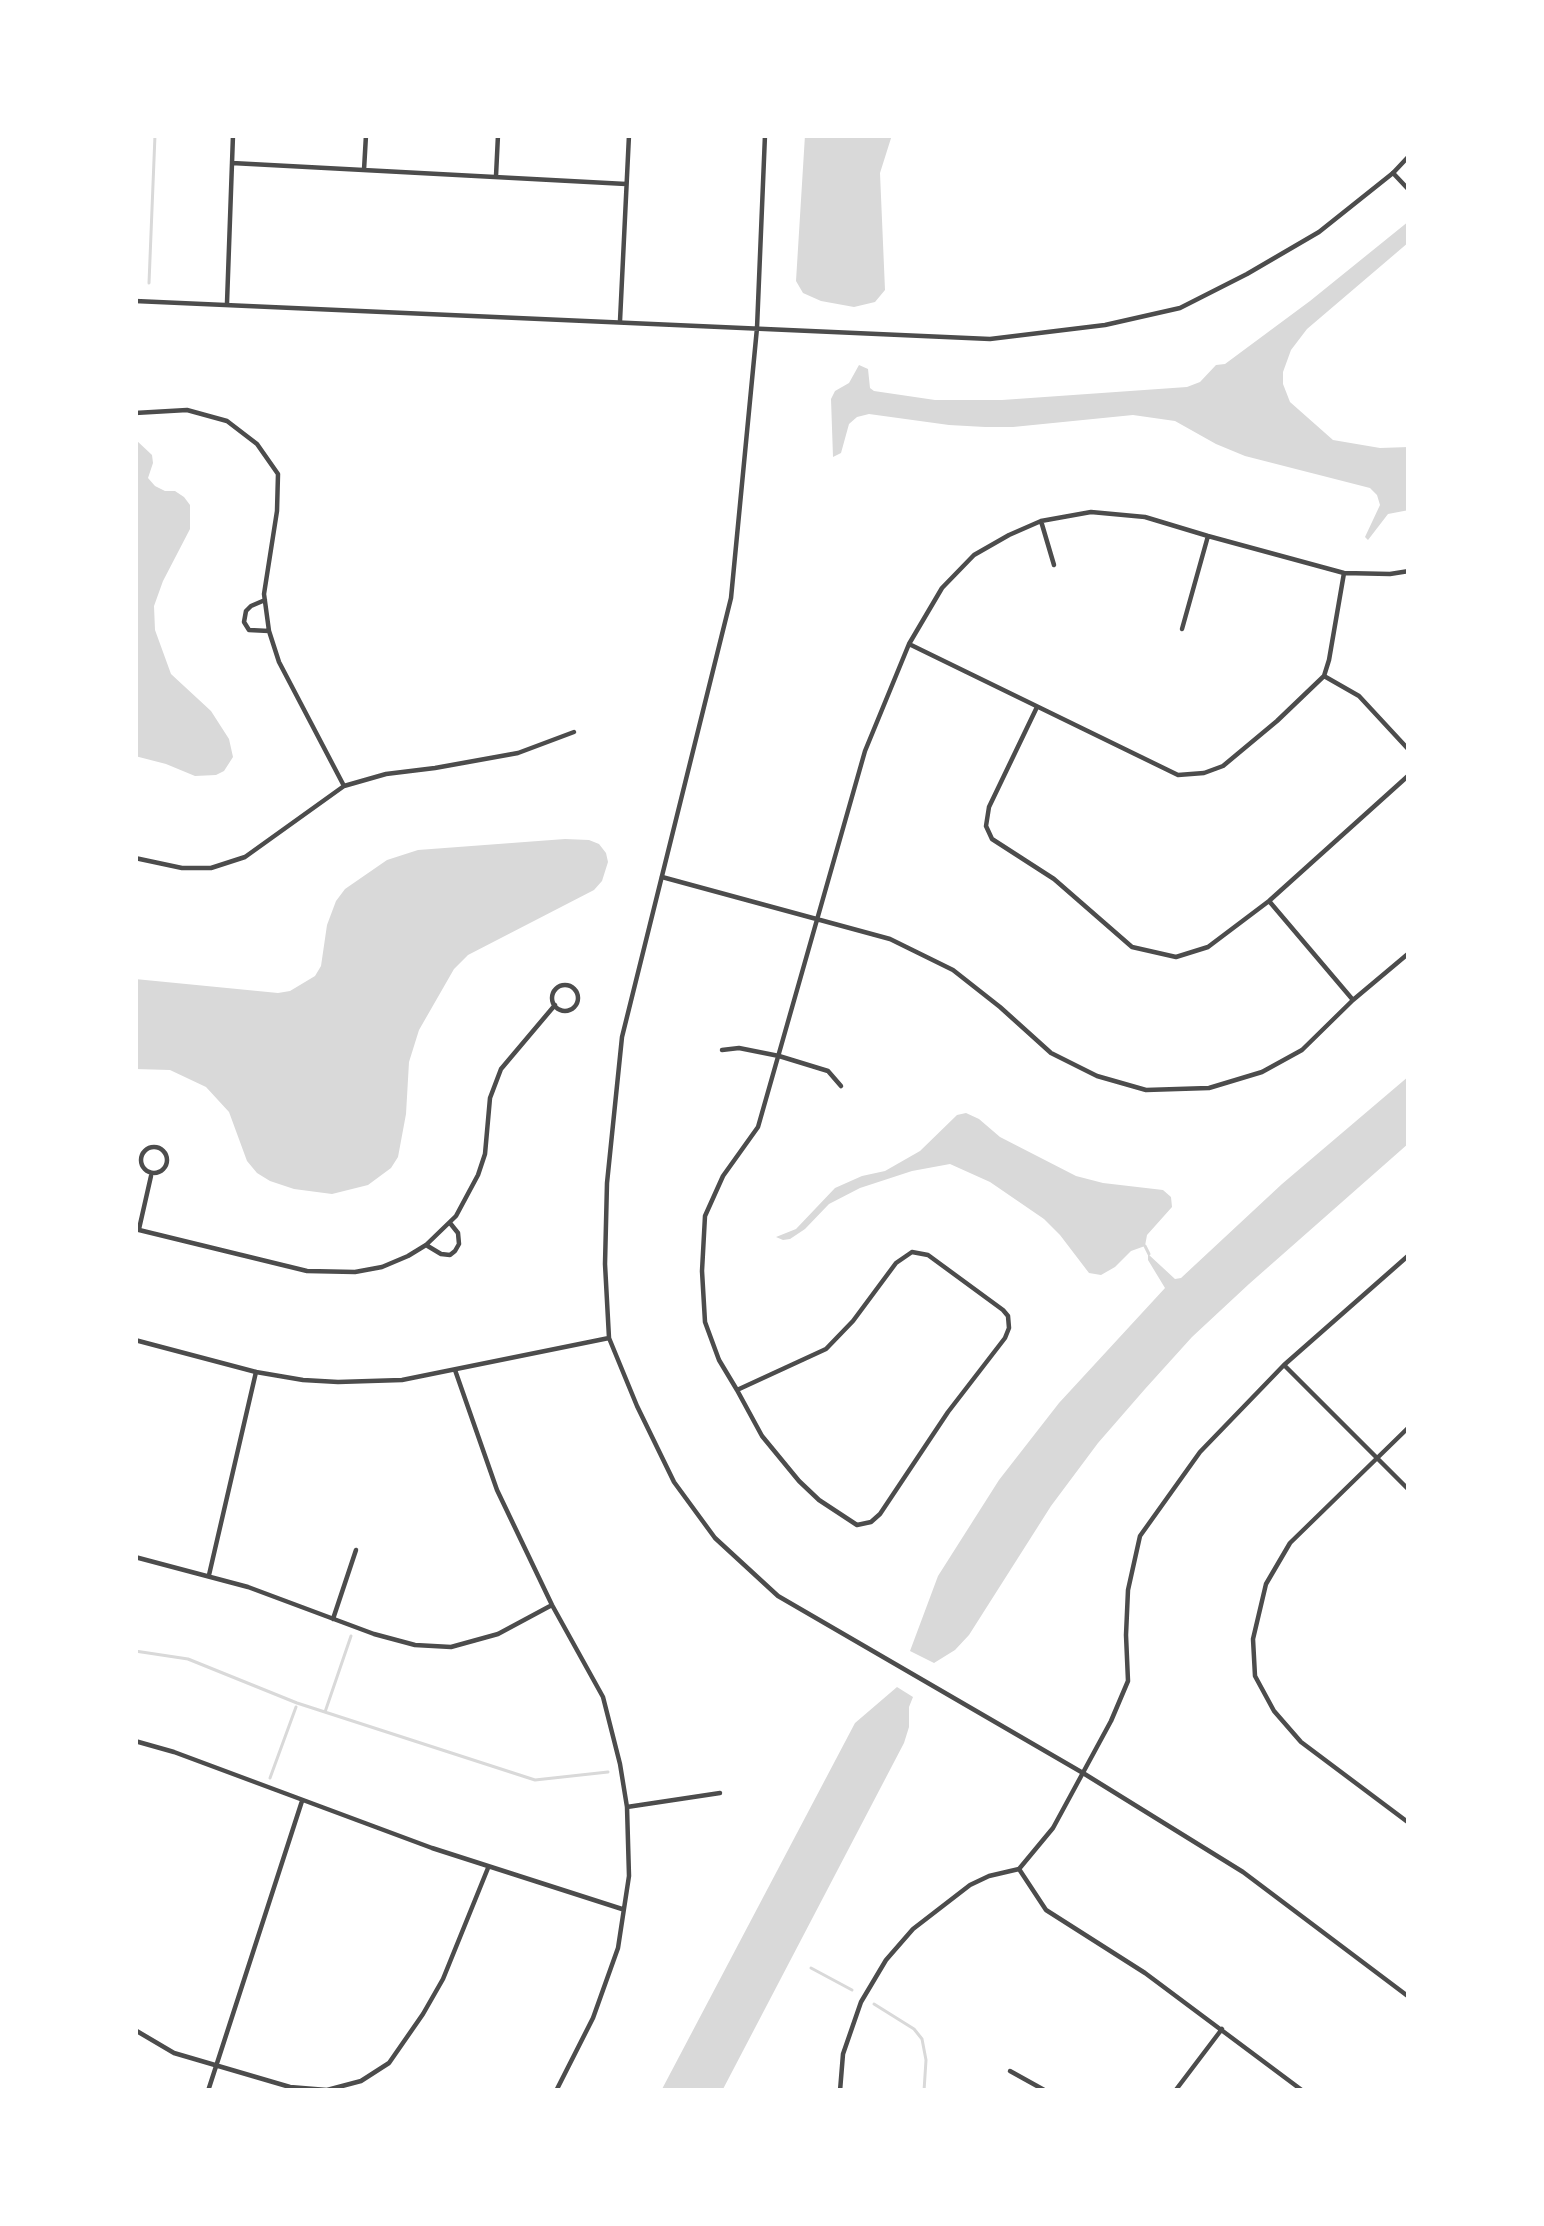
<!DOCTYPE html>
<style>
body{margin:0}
#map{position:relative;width:1544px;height:2226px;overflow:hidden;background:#fff;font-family:Ubuntu,sans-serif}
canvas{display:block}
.frame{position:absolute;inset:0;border:138px solid #fff;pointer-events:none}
</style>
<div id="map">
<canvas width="1544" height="2226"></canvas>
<div class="frame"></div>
</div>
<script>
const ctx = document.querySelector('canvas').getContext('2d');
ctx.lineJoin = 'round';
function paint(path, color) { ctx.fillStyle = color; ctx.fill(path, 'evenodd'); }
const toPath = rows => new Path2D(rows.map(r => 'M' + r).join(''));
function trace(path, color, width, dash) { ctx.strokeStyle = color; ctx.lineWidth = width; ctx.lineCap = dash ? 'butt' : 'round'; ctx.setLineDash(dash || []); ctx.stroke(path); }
const water = toPath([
 [805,135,892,135,880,173,885,290,875,302,854,307,821,301,803,293,796,281],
 [1409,221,1409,242,1307,329,1291,350,1283,372,1283,384,1290,402,1333,440,1380,448,1409,447,1409,510,1388,514,1368,540,1365,537,1380,505,1377,495,1370,488,1245,456,1216,444,1175,421,1133,415,1013,427,985,427,949,425,869,414,857,417,849,424,841,453,833,457,831,399,835,391,849,383,859,365,868,369,870,388,874,391,935,400,1002,400,1187,387,1200,382,1216,365,1225,364,1310,301],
 [135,439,152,455,153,463,148,478,155,486,165,491,175,491,184,497,190,505,190,529,163,581,154,606,155,630,171,674,211,711,229,739,233,757,224,771,216,775,195,776,166,764,135,756],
 [565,839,589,840,599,844,606,853,608,862,602,881,594,890,468,955,454,969,419,1030,409,1062,406,1114,398,1157,391,1168,368,1185,332,1194,294,1189,270,1181,257,1173,247,1161,229,1112,206,1087,170,1070,135,1069,135,979,278,993,290,991,315,976,321,966,327,925,336,901,345,889,387,860,418,850],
 [1409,1076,1409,1143,1249,1284,1192,1337,1145,1389,1098,1443,1051,1506,969,1635,955,1650,934,1663,910,1651,938,1576,999,1480,1059,1403,1165,1288,1148,1260,1148,1254,1175,1279,1181,1278,1282,1184],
 [966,1113,979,1119,1000,1137,1076,1176,1103,1183,1163,1190,1171,1197,1172,1207,1147,1235,1145,1246,1131,1251,1115,1267,1101,1275,1089,1273,1060,1235,1044,1219,990,1182,950,1164,912,1171,860,1188,829,1204,805,1229,790,1239,783,1240,776,1237,796,1229,835,1188,862,1176,885,1171,920,1151,957,1115],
 [897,1687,913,1697,909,1707,909,1727,904,1743,722,2091,661,2091,855,1723]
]);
const stream = toPath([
 [149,283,155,135],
 [1145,1246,1149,1254],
 [135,1651,188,1659,297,1703,535,1780,608,1772],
 [325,1712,351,1636],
 [270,1778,296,1707],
 [811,1968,852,1990],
 [874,2004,914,2029,922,2039,926,2060,924,2091]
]);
const minor = toPath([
 [232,163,626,184],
 [364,170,366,135],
 [1393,173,1409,190],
 [496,176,498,135],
 [227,303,233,135],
 [620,321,629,135],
 [135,413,187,410,227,421,257,444,278,474,277,511,264,594,269,631,279,662,344,786],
 [1041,521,1054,565],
 [265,600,251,606,246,611,244,622,249,630,269,631],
 [1182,629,1208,536],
 [909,644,1178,775,1204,773,1223,766,1277,721,1324,676,1329,660,1344,573],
 [1324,676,1359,696,1409,750],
 [1037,707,989,807,986,826,992,839,1054,879,1132,947,1176,957,1208,947,1269,901,1409,775],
 [135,858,182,868,211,868,245,857,344,786,386,774,435,768,518,753,574,732],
 [662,877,890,939,953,970,1000,1007,1051,1053,1097,1076,1146,1090,1209,1088,1262,1072,1302,1050,1353,1000,1409,953],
 [1269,901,1353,1000],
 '552 998a13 13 0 1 1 26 0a13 13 0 1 1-26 0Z',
 [722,1050,739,1048,779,1056,828,1071,841,1086],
 '141 1160a13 13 0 1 1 26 0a13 13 0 1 1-26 0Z',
 [135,1229,307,1271,355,1272,382,1267,408,1256,426,1245,456,1216,478,1175,485,1154,490,1098,501,1069,555,1005],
 [139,1229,151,1176],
 [426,1245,441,1254,450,1255,455,1251,459,1244,458,1233,450,1223],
 [912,1252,928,1255,1003,1310,1008,1316,1009,1328,1005,1338,948,1412,880,1514,871,1522,857,1525,819,1500,799,1481,762,1436,737,1390,826,1349,853,1321,896,1263,912,1252],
 [1284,1365,1409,1490],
 [455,1370,497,1490,552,1605,603,1697,620,1764,627,1807,629,1876,618,1948,593,2018,556,2091],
 [737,1390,719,1360,705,1322,702,1271,705,1216,723,1176,758,1127,865,751,909,644,942,588,974,555,1009,535,1041,521,1091,512,1145,517,1208,536,1344,573,1390,574,1409,571],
 [1409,1427,1290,1543,1266,1584,1253,1639,1255,1676,1274,1711,1301,1742,1409,1823],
 [135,1557,248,1587,374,1634,415,1645,451,1647,498,1634,552,1605],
 [209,1575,256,1372],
 [333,1619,356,1550],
 [135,1741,174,1752,432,1848,622,1909],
 [627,1807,720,1793],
 [1019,1869,1046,1910,1145,1973,1303,2091],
 [135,2030,174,2053,290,2087,327,2090,361,2081,389,2063,423,2014,443,1979,488,1868],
 [1010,2071,1046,2091],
 [208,2091,302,1801],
 [840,2091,843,2054,861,2002,886,1960,913,1929,970,1885,989,1876,1019,1869,1053,1828,1111,1721,1128,1681,1126,1635,1128,1590,1140,1536,1200,1452,1284,1365,1409,1255],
 [1175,2091,1222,2029]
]);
const tertiary = toPath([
 [765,135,757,328,731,598,622,1037,607,1183,605,1264,609,1338,637,1406,674,1482,715,1538,778,1596,1083,1773,1243,1872,1409,1997],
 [135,301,990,339,1105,325,1180,308,1247,274,1319,232,1393,173,1409,156],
 [135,1340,256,1372,303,1380,338,1382,402,1380,609,1338]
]);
paint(water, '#d9d9d9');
trace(stream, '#d9d9d9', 3);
trace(minor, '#4c4c4c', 4.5);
trace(tertiary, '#4c4c4c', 4.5);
</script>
